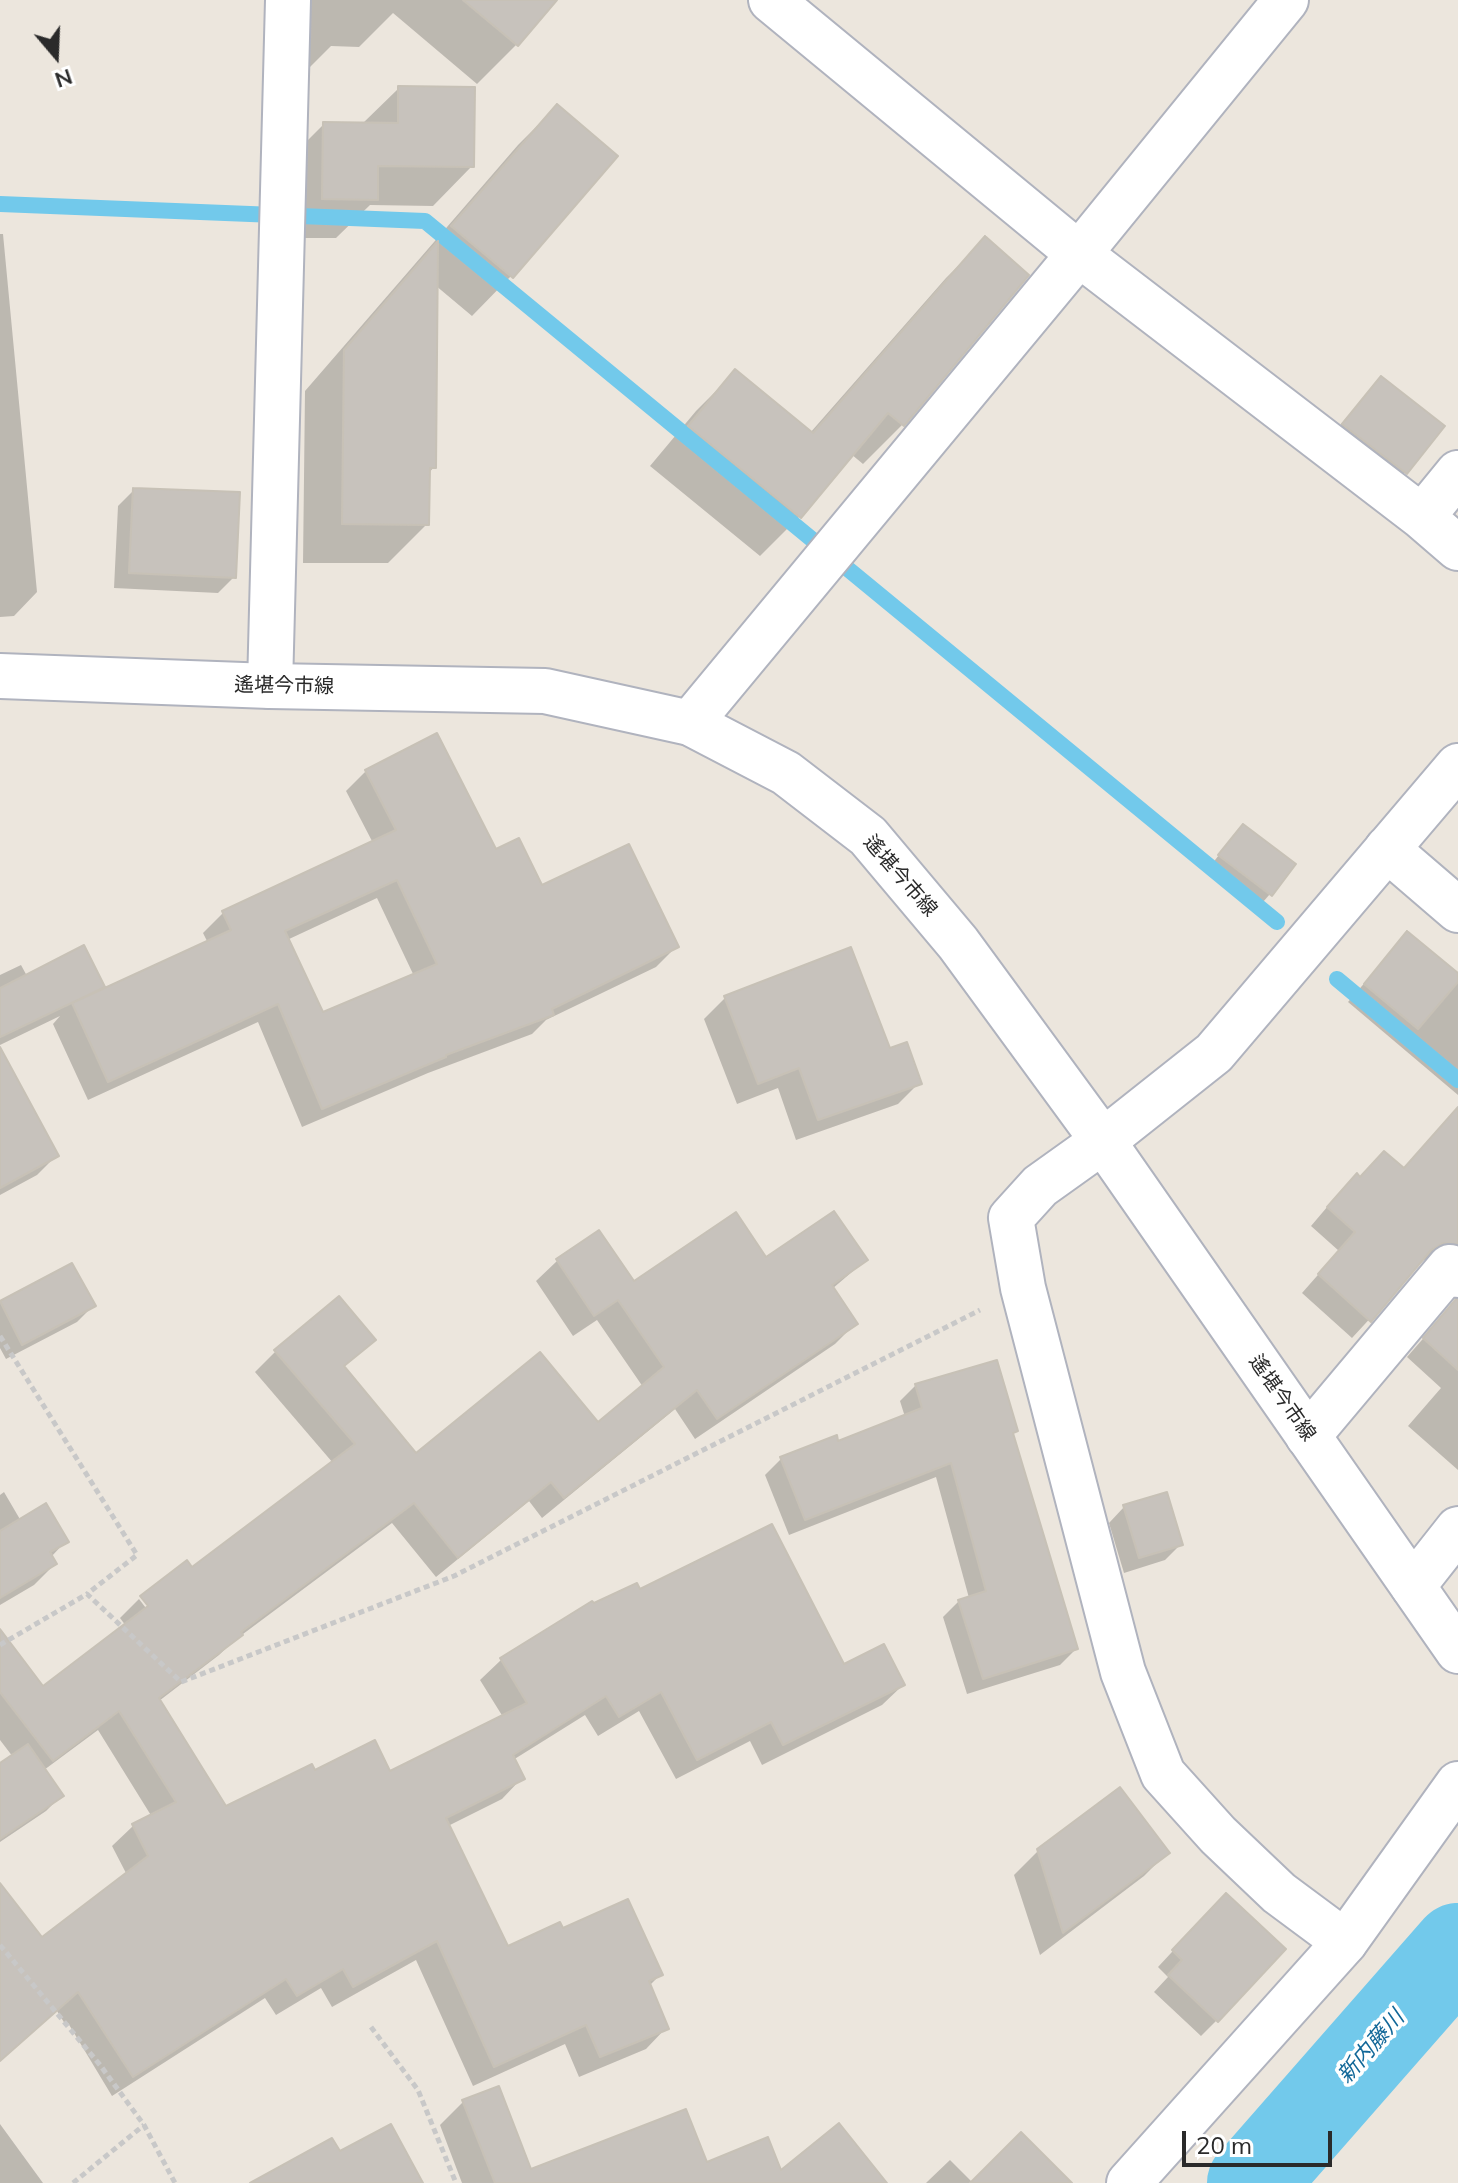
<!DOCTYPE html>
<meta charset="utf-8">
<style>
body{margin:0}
#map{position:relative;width:1458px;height:2183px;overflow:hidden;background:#ece6dd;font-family:Mulish,sans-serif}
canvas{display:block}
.north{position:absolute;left:16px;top:16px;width:80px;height:80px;-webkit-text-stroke:6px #fff;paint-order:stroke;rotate:161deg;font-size:22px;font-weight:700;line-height:32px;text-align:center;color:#2a2a2a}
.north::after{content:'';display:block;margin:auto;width:28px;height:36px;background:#2a2a2a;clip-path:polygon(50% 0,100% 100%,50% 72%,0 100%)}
.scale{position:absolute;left:1182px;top:2131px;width:150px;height:36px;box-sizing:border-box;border:4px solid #2a2a2a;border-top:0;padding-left:10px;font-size:24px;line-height:28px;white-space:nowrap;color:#2a2a2a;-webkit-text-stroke:6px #fff;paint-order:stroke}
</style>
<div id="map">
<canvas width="1458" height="2183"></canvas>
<div class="north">N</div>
<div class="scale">20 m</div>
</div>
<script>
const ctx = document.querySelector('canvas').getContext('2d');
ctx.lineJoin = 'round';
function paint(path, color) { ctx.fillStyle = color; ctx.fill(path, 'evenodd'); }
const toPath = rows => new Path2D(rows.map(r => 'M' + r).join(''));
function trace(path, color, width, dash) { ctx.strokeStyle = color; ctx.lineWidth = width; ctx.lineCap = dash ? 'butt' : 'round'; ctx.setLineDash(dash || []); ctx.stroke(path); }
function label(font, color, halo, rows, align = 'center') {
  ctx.font = font + ' Mulish,"Noto Sans JP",sans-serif'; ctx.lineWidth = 7; ctx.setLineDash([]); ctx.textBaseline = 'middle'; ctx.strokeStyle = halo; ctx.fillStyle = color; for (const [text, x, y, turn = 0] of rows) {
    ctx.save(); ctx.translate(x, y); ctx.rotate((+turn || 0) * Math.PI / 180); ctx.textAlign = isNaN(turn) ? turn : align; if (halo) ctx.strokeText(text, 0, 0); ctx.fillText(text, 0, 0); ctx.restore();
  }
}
const shadow = toPath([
 [274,0,547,0,551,4,516,45,477,84,393,13,359,47,331,46,305,72],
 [399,88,472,166,433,206,370,205,336,238,283,238,285,163,324,124,362,124],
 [557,106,615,156,511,276,472,316,435,285,434,467,428,474,427,524,388,563,303,563,305,391,518,145],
 [0,234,3,234,37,592,14,616,0,617],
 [985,239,1026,275,902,425,863,464,851,454,799,517,760,556,650,466,696,411,735,372,810,433,946,278],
 [1381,378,1405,472,1389,488,1327,440],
 [134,490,234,577,218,593,114,588,118,506],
 [366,771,495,851,541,888,676,947,656,967,546,1020,532,1034,428,1073,302,1127,258,1022,88,1100,53,1024,60,1016,0,1045,0,975,21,965,27,976,102,987,95,994,208,943,203,933,223,913,373,843,346,791],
 [377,898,414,976,322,1015,287,940],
 [1235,834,1270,894,1263,902,1212,864],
 [1407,934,1458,976,1458,1095,1348,1002],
 [725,998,889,1050,919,1083,898,1104,796,1140,778,1088,737,1104,704,1019],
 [0,1051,56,1156,37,1175,0,1195],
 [1458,1107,1458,1277,1437,1259,1424,1260,1352,1338,1302,1293,1339,1251,1311,1226,1339,1193,1359,1178,1403,1170],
 [599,1233,634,1283,766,1260,866,1260,832,1289,856,1323,835,1344,695,1439,675,1409,542,1518,529,1501,436,1577,392,1523,235,1640,219,1655,159,1701,226,1808,315,1772,390,1774,503,1717,480,1680,501,1660,639,1592,843,1666,903,1685,882,1705,762,1765,750,1741,676,1779,639,1711,598,1736,585,1715,513,1760,522,1778,502,1799,448,1826,507,1949,562,1931,660,1975,649,1986,666,2028,646,2049,579,2077,565,2044,473,2086,416,1960,332,2007,321,1988,276,2015,265,1998,112,2096,68,2023,65,2024,57,2011,0,2061,0,1959,41,1940,127,1875,112,1846,133,1826,152,1817,98,1730,44,1770,61,1796,46,1811,0,1842,0,1766,13,1757,0,1740,0,1632,43,1688,126,1626,120,1618,139,1599,152,1616,191,1570,333,1463,255,1372,276,1351,373,1339,343,1368,415,1456,597,1425,643,1387,597,1320,573,1336,536,1281,557,1261],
 [71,1266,93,1306,77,1322,6,1359,0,1348,0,1303],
 [1456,1301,1458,1301,1458,1470,1408,1426,1441,1388,1407,1357],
 [916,1385,1015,1431,1012,1434,1076,1649,1060,1665,967,1694,943,1617,959,1601,969,1598,936,1477,789,1535,765,1475,781,1459,835,1438,837,1444,905,1417,900,1401],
 [4,1492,21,1521,66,1541,51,1557,55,1564,34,1585,0,1605,0,1495],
 [1124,1507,1180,1545,1165,1560,1124,1573,1109,1523],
 [1038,1851,1167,1853,1144,1876,1040,1955,1014,1875],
 [1210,1911,1217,2020,1201,2036,1154,1992,1168,1977,1158,1967],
 [463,2102,530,2172,635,2183,462,2183,440,2125],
 [0,2124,43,2183,0,2183],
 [950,2160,973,2183,926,2183,928,2181]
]);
const stream = toPath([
 [0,204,425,221,1277,922],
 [1337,979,1458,1080]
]);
const river = toPath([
 [1252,2183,1458,1948]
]);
const building = toPath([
 [463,0,557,0,518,46,463,0],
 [398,86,475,87,474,167,378,166,378,200,322,199,323,122,398,123,398,86],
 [557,104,618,156,513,278,451,226,557,104],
 [985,236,1029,275,904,426,888,413,801,518,688,426,735,369,813,433,985,236],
 [438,241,436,468,430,468,429,525,342,524,344,350,438,241],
 [1381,376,1445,426,1407,474,1342,424,1381,376],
 [133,488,240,492,236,578,129,573,133,488],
 [437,733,496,849,519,838,542,885,629,844,679,947,552,1009,554,1015,446,1055,446,1057,322,1109,278,1004,108,1082,72,1003,231,930,222,911,396,830,365,770,437,733],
 [397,880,437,964,323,1012,285,931,397,880],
 [1243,824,1296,864,1272,896,1218,855,1243,824],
 [1407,931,1458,973,1458,982,1418,1029,1364,984,1407,931],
 [84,945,105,987,0,1037,0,988,84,945],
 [851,947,890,1048,907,1042,922,1084,818,1120,799,1068,758,1084,724,996,851,947],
 [0,1047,59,1156,0,1188,0,1047],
 [1458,1107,1458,1244,1443,1243,1431,1250,1371,1322,1318,1274,1355,1232,1327,1207,1357,1173,1360,1177,1384,1151,1404,1168,1458,1107],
 [834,1211,868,1260,832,1285,858,1324,717,1419,697,1390,564,1498,551,1482,458,1558,414,1503,241,1632,243,1635,159,1698,226,1806,312,1764,315,1770,375,1740,390,1771,527,1703,500,1658,592,1601,594,1603,637,1583,640,1589,772,1524,844,1664,884,1644,905,1685,783,1745,771,1722,697,1760,661,1692,619,1717,606,1696,513,1755,525,1779,446,1818,508,1946,560,1922,563,1928,628,1899,663,1975,649,1981,669,2029,600,2057,586,2025,494,2067,437,1941,353,1987,343,1969,297,1996,286,1979,133,2077,78,1992,0,2061,0,1883,42,1937,148,1856,132,1824,176,1802,119,1711,53,1761,0,1692,0,1629,43,1686,148,1606,140,1596,187,1560,192,1567,355,1444,274,1350,339,1296,376,1340,344,1366,416,1453,540,1352,598,1422,664,1367,618,1300,594,1316,556,1259,599,1230,634,1281,736,1212,766,1257,834,1211],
 [72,1263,96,1306,22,1345,0,1301,72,1263],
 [1456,1299,1458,1299,1458,1370,1423,1338,1456,1299],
 [997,1360,1018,1431,1013,1433,1078,1649,983,1679,958,1600,986,1591,951,1463,805,1520,780,1457,837,1435,838,1441,922,1408,915,1384,997,1360],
 [1167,1492,1183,1545,1139,1558,1123,1505,1167,1492],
 [46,1503,69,1542,50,1552,57,1564,0,1598,0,1531,46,1503],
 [28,1744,64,1796,0,1839,0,1763,28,1744],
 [1120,1787,1170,1853,1063,1933,1037,1849,1120,1787],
 [1226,1893,1286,1949,1218,2022,1168,1975,1182,1960,1172,1950,1226,1893],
 [499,2086,531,2169,686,2109,707,2162,768,2137,781,2170,839,2123,887,2183,495,2183,462,2100,499,2086],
 [391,2124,423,2183,250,2183,332,2138,340,2151,391,2124],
 [1021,2132,1072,2183,970,2183,1021,2132]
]);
const path = toPath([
 [0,1336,137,1555,87,1594],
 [0,1645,87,1594,181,1682,454,1576,980,1310],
 [0,1945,100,2065,144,2125,175,2183],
 [371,2027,418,2090,456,2183],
 [73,2183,144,2125]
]);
const street = toPath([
 [771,0,1079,254,1422,517,1458,548],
 [1422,517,1458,473],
 [270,686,288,0],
 [690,723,1079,254,1286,0],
 [1387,849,1458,910],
 [1308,1436,1450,1267,1458,1275],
 [1413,1586,1458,1529],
 [1129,2183,1345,1942,1458,1784]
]);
const secondary = toPath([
 [0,676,270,686,545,691,690,723,786,773,868,836,958,943,1103,1141,1458,1651],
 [1345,1942,1279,1893,1218,1835,1163,1774,1123,1672,1023,1288,1011,1218,1040,1186,1103,1141,1214,1053,1458,766]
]);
const streetNames = [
 ["遙堪今市線",284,686,1],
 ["遙堪今市線",900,876,49],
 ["遙堪今市線",1282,1398,55]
];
const waterNames = [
 ["新内藤川",1371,2047,-49]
];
paint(shadow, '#0003');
trace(stream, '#72c9eb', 16);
trace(river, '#72c9eb', 90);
paint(building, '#c7c2bc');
trace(building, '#c7c1b6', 2);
trace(street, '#b0b3be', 48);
trace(secondary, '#b0b3be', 48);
trace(path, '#c8c8c8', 5, [6, 4]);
trace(street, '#fff', 44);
trace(secondary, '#fff', 44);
label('20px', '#2a2a2a', '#fff', streetNames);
label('italic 22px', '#116798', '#fff', waterNames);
</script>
